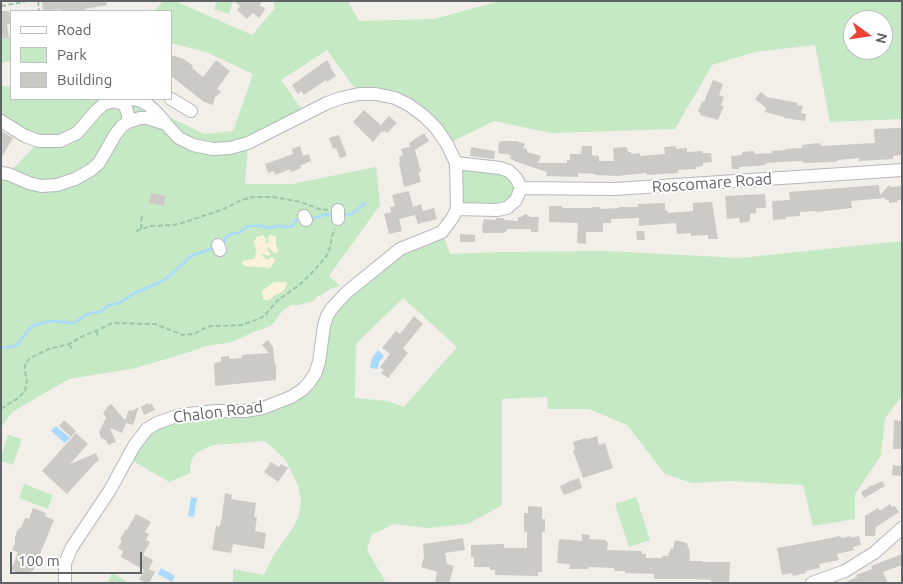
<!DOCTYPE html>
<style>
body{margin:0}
#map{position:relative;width:903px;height:584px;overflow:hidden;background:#f1efe8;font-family:Ubuntu,sans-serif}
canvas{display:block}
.frame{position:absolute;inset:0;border:2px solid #5f6368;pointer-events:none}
.legend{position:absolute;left:10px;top:10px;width:162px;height:90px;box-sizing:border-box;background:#fff;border:1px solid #bfc1c3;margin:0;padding:6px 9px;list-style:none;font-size:15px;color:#5f6368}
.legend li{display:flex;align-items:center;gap:10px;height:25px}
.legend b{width:25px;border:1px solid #bfc1c3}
.north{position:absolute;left:843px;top:10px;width:50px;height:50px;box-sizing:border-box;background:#fff;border:1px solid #bfc1c3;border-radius:50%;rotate:104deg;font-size:14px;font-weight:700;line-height:20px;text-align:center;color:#5f6368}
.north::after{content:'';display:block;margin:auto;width:18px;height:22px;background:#ea4335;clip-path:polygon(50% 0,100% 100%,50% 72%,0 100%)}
.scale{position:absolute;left:10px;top:552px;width:132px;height:22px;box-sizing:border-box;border:2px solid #5f6368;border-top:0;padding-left:6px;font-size:15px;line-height:18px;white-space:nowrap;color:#5f6368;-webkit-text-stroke:4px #fff;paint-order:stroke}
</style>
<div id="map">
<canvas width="903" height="584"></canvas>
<div class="frame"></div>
<ul class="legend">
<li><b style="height:6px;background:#fff"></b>Road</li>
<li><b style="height:14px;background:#c5e8c5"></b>Park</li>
<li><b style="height:14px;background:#cccac5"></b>Building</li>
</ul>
<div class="north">N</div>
<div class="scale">100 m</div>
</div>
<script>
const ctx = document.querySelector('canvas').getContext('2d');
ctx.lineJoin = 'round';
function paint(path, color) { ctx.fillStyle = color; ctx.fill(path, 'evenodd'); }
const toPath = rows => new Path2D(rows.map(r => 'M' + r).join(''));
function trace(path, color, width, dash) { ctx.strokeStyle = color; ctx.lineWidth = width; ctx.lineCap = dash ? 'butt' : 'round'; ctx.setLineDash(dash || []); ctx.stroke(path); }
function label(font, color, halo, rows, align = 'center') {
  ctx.font = font + ' Ubuntu,sans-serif'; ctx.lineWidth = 4; ctx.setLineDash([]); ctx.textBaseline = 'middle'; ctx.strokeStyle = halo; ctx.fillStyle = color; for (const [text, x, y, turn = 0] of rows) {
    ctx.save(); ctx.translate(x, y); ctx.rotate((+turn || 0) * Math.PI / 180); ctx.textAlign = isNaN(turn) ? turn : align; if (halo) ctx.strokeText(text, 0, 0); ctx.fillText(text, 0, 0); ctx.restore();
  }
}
const green = toPath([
 [163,1,175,1,252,35,274,9,274,1,348,1,359,21,434,19,500,1,902,1,902,119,830,122,815,45,755,52,712,65,675,129,551,133,494,121,447,144,409,105,359,94,327,50,281,80,305,114,248,143,245,184,292,184,376,167,380,205,329,276,340,286,330,289,320,296,319,295,313,301,299,305,291,305,283,310,271,326,251,333,232,342,206,346,189,352,136,368,69,379,12,412,1,428,1,173,8,174,39,142,1,121,1,86,11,87,11,99,133,99,167,124,169,117,204,134,233,131,253,74,206,52,171,43,171,11,155,11],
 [853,20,883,20,883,50,853,50],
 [217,1,233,1,229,14,214,9],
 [11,36,11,61,1,63,1,39,9,38,9,37],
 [456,163,500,168,521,188,507,208,457,209],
 [442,232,450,254,502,252,606,251,740,258,902,241,902,396,885,418,881,455,855,494,855,519,813,526,803,485,731,481,692,483,665,474,627,425,589,409,548,409,547,397,502,399,502,505,468,524,427,528,395,524,372,534,367,550,386,583,233,583,233,569,264,575,273,556,293,528,299,515,301,500,298,485,285,459,265,441,213,445,196,453,191,461,190,467,191,473,169,482,128,458,157,423,245,411,308,384,327,316,389,257],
 [403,298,457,347,404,407,387,401,355,398,356,344],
 [8,435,22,439,13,465,1,461,1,456],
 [24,484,53,495,48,509,19,498],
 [636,497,650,540,629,547,615,504],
 [112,573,129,583,107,583]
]);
const sand = toPath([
 [263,235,266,239,265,242,266,243,269,243,268,239,269,236,271,235,276,237,276,245,278,248,277,253,274,253,268,247,267,249,271,254,268,256,263,254,261,255,267,260,271,257,274,258,275,260,274,262,270,268,245,266,242,264,242,261,253,259,255,258,256,249,254,241,257,237],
 [274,282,286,282,287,283,285,289,279,294,275,295,269,300,265,300,263,299,262,291]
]);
const water = toPath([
 [378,350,384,356,379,362,378,369,370,368,372,358],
 [56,426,70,438,65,443,51,431],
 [191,497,197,498,194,517,188,516],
 [161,568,175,576,172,582,158,574]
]);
const stream = toPath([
 [343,215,352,214,365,203],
 [309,218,314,218,328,214,333,216],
 [222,245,227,236,230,234,239,233,248,226,261,226,270,228,277,226,288,227,292,226,296,220,302,219],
 [1,348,15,346,18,344,28,330,34,325,51,321,74,323,86,315,91,313,100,312,109,305,119,303,135,293,160,282,167,278,191,256,211,249,215,249]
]);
const building = toPath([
 [42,1,106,1,107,5,85,9,85,11,60,11,60,9,43,11],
 [234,1,261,1,260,6,265,8,264,11,259,18,253,13,247,19,237,10,240,6],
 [1,11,9,11,11,24,7,24,9,38,1,39],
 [171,55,184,59,193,66,192,68,203,77,216,60,230,71,217,89,221,92,215,97,213,105,204,102,171,76],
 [327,60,331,66,330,67,336,76,327,82,326,80,304,95,301,91,298,94,292,85],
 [713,80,723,84,719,95,724,97,721,105,724,106,718,120,700,115,701,113,698,112,702,101,704,102],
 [761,92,767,97,798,103,797,105,803,106,801,113,806,114,805,121,784,118,784,117,765,112,766,108,755,99],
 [364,110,381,125,389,116,397,123,387,133,385,131,383,132,382,131,373,142,353,122],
 [898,128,902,128,902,155,893,156,893,159,859,161,859,158,838,160,836,162,803,163,803,161,781,162,766,163,767,164,759,166,739,167,739,169,732,169,731,156,742,155,742,152,754,151,755,154,772,153,772,151,786,150,786,149,802,148,802,145,809,144,820,143,821,146,875,143,874,129],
 [1,131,13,138,1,158],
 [424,133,429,141,415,150,421,172,419,172,419,175,421,182,404,187,399,162,400,161,399,157,403,155,401,149,410,147,409,144,412,141],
 [339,135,347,156,340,158,336,148,333,149,329,138],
 [503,141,516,141,525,144,523,148,527,149,527,152,541,156,538,163,567,163,567,160,570,160,570,154,581,154,582,146,592,146,592,155,599,156,599,161,614,161,613,148,627,147,628,152,631,152,631,154,640,153,640,156,665,154,664,147,676,146,676,149,687,148,687,152,702,151,702,153,711,153,712,162,703,163,703,166,696,167,696,169,678,170,678,173,647,175,646,173,617,176,595,175,595,174,578,173,578,177,546,176,547,172,514,161,514,160,510,159,511,155,498,153,499,142],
 [300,146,303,156,309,154,311,161,300,166,301,168,291,172,290,169,275,175,274,171,268,173,265,164,293,154,292,149],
 [471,147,495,151,494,159,470,156],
 [879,185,880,195,889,185,891,187,902,186,902,200,897,200,898,202,889,203,889,200,885,200,885,198,851,201,852,208,816,212,816,211,800,212,800,216,786,217,786,219,773,220,772,201,790,200,789,192],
 [409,191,413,207,421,204,423,211,434,208,437,219,418,224,415,215,399,219,402,231,389,234,384,214,391,212,390,207,395,206,392,195],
 [151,193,166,196,164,206,149,203],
 [765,194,766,208,756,208,756,213,750,214,750,221,748,221,748,222,740,223,739,218,727,219,725,196],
 [712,202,718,239,708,239,708,235,691,236,691,233,677,234,676,223,639,226,639,218,611,219,611,223,603,223,603,232,586,232,586,244,577,243,578,223,549,222,549,206,562,206,562,208,592,208,592,207,600,207,600,209,619,208,619,207,638,207,638,204,665,203,665,210,668,211,668,213,693,211,693,203],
 [525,214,528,215,530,217,539,217,538,232,531,232,531,229,507,229,506,232,502,233,483,233,482,226,484,219,496,220,496,218,504,218,504,220,518,221,518,217,521,217],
 [636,231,644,231,645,240,637,240],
 [460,234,475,235,475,242,460,242],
 [414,316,423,324,403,348,408,353,388,378,381,373,384,370,380,367,390,354,382,348,396,331,400,334],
 [268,340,273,347,275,365,276,365,276,380,215,386,214,363,221,362,221,357,229,356,229,359,242,358,242,355,269,353,262,345],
 [148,403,149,405,151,403,155,410,144,415,141,407],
 [111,404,125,420,129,410,132,411,139,407,133,425,126,423,122,433,110,428,116,442,108,445,106,440,101,438,99,432,106,418,103,413,105,411,107,407],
 [64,420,76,431,71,437,59,426],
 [894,420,902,421,902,449,893,449],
 [76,433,88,444,70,464,96,453,99,461,96,462,67,494,42,471],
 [597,436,599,445,605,443,613,468,583,478,573,451,575,450,573,442,586,438,587,439],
 [271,462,279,467,281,464,288,468,278,482,264,472],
 [893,465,902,466,902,476,892,475],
 [579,478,582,488,564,495,560,486,567,483,567,482],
 [882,481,885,486,864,498,861,492,868,488,869,486,874,485],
 [225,493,232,495,231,499,256,503,254,517,257,517,255,531,266,533,264,549,233,544,231,553,212,550,216,526,219,527,221,522],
 [890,504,892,507,895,506,899,512,876,527,875,536,865,536,865,516,878,508,880,511],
 [528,506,542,507,542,519,545,519,545,532,542,532,542,572,538,572,538,576,495,575,495,570,490,570,490,567,474,567,474,557,471,557,471,545,504,544,504,548,527,548,527,532,524,532,524,513,528,513],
 [33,508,46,513,45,516,54,520,33,571,32,570,30,573,27,572,26,574,21,574,11,570,18,552,12,550,15,543,15,537,17,531,22,526,25,518,29,519],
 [136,514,151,522,145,532,149,534,146,540,150,542,143,555,153,560,149,569,155,572,149,583,146,583,139,579,144,570,121,557,123,551,118,548,122,540,120,539,126,529,127,530],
 [582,534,590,535,589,539,606,540,606,542,608,542,607,550,642,551,642,554,646,554,646,558,662,558,662,556,668,556,671,548,673,549,675,540,687,543,688,547,689,547,690,561,702,561,702,562,730,562,729,583,711,583,711,580,694,579,654,579,654,574,625,573,625,571,614,571,614,568,588,567,588,569,569,569,570,564,557,563,559,539,582,541],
 [840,536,841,538,851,536,851,538,859,536,861,545,853,547,854,550,837,554,839,560,819,564,820,568,805,571,806,573,793,576,792,573,782,575,777,548,821,540],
 [463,538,465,550,445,553,447,564,454,566,449,583,435,583,437,572,421,567,424,557,423,544],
 [902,554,902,565,883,572,888,583,844,583,857,577,856,575,872,569,871,566]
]);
const path = toPath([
 [38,1,39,11],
 [1,6,24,2,25,1],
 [141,229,142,214],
 [136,231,151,226,173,225,182,223,224,209,241,200,253,197,273,197,301,202,319,209,328,210],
 [96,331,99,338],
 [69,344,72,350],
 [1,409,18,398,25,391,27,381,25,372,25,364,30,358,49,349,69,344,83,336,96,331,110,324,114,323,155,324,183,335,194,334,207,327,212,326,242,325,261,318,265,315,277,301,299,285,310,275,326,257,330,248,332,236,335,229]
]);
const minor = toPath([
 [171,99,191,111],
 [115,100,133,99,141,101,148,105,154,110,165,122],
 [1,121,25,136,39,141,60,141,77,133,96,111,104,104,114,101,123,104,126,108,128,115,128,122],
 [456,163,500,168,509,171,516,178,521,188,516,200,507,208,497,210,457,209],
 [1,173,8,174,29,183,41,186,57,185,75,179,91,170,99,163,115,135,122,126,128,122,140,118,147,118,166,124,179,138,193,145,213,149,230,148,248,143,327,103,341,98,359,94,376,94,395,98,409,105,424,116,436,128,447,144,456,163,457,209,453,217,442,232,400,249,347,292,332,308,327,316,324,326,319,362,315,374,308,384,302,390,291,397,263,408,245,411,216,411,180,415,157,423,147,429,134,446,110,490,72,547,65,563,65,583],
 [521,188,615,189,902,170],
 [338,210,338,219],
 [304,216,306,220],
 [218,245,220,250],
 [812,583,845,571,874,553,902,528]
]);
const streetNames = [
 ["Roscomare Road",712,183,-4],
 ["Chalon Road",218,412,-7]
];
paint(green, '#c5e8c5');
paint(sand, '#fbf3d9');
paint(water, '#aadaff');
trace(stream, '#aadaff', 2.5);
paint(building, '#cccac5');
trace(minor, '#b5b8bc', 14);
trace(path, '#9cc7a9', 2, [5, 2.5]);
trace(minor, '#fff', 12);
label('16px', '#5f6368', '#fff', streetNames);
</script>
